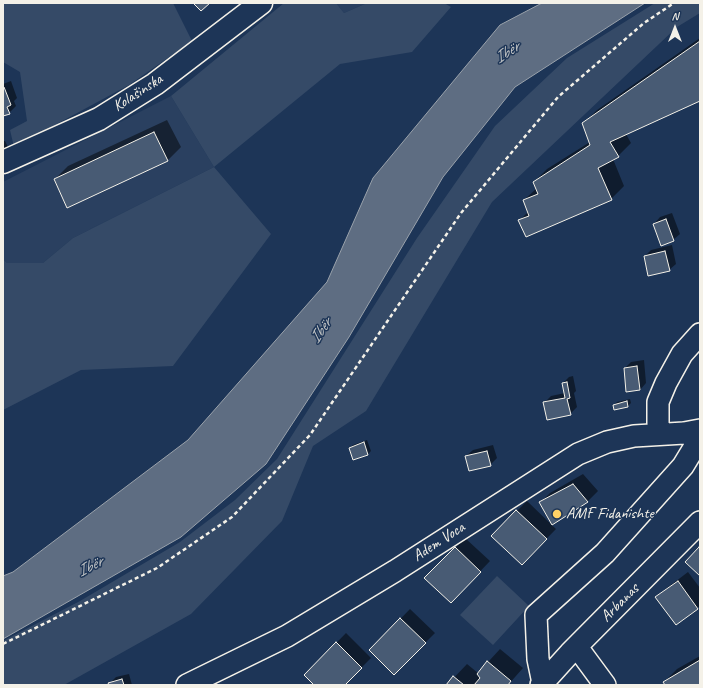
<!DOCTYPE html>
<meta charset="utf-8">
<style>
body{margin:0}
#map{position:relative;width:703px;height:688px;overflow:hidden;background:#1d3557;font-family:Caveat,sans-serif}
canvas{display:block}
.frame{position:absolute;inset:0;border:4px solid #f4f1e8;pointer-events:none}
.north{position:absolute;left:655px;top:8px;width:40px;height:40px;-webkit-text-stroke:3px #1d3557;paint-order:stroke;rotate:0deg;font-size:11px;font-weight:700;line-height:16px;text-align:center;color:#f4f1e8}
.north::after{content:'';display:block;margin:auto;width:14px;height:18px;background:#f4f1e8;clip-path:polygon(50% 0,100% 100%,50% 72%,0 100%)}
</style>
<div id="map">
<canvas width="703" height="688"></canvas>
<div class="frame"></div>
<div class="north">N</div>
</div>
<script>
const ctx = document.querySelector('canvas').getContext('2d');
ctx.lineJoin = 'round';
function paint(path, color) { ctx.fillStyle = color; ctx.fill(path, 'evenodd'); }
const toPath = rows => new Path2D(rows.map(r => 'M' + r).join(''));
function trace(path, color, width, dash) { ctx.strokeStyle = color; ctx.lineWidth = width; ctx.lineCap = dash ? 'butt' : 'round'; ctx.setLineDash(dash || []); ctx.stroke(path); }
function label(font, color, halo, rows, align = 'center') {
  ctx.font = font + ' Caveat,sans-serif'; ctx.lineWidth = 3; ctx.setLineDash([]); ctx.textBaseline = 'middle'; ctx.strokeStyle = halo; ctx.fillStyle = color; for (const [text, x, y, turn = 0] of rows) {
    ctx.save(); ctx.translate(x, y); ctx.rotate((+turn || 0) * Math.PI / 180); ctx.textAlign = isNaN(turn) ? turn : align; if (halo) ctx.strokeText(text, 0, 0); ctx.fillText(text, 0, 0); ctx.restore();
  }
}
const built = toPath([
 [336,3,367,3,344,13],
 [171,96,214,167,73,238,43,263,7,263,3,259,3,182]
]);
const green = toPath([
 [3,3,173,3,192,41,129,85,14,147,10,130,27,121,20,72,3,62],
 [284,3,336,3,344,13,367,3,444,3,451,7,412,52,340,64,214,167,271,234,173,366,81,370,3,410,3,259,7,263,43,263,73,238,214,167,171,96],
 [655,3,700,3,700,13,677,27,492,202,366,411,313,446,282,521,191,614,64,685,3,685,3,641,80,601,180,542,235,500,277,459,417,238,495,126,567,58],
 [497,576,529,606,493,645,460,615]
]);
const water = toPath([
 [542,3,645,3,515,87,443,177,349,337,266,464,181,537,3,639,3,576,13,572,188,440,327,282,373,178,500,25,542,3]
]);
const shadow = toPath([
 [700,38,700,100,626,134,631,143,618,156,613,159,624,186,611,199,520,220,528,212,524,200,537,188,534,182,547,169,590,142,584,123,597,110],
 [11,81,17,98,14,101,16,106,9,113,3,115,3,84],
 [167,120,181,147,168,160,68,207,55,179,68,166],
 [3,141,5,141,8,147,3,152],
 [672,213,680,234,673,240,654,224,660,217],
 [672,245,676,264,669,270,645,256,651,250],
 [644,360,646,383,640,390,625,368,631,362],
 [573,376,576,391,574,393,577,407,570,414,544,403,551,396,565,393,563,383,569,377],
 [630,399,631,403,628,406,614,405,617,402],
 [367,440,371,451,368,454,354,459,350,448,353,445],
 [493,445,497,458,490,465,466,456,473,450],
 [583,474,598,491,588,501,552,524,540,503,550,493],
 [527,501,556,529,522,564,492,536],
 [465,538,490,561,451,602,426,578],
 [688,572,700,588,700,606,676,624,657,598,667,588],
 [410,609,435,633,394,674,370,650],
 [346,633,371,658,344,685,316,685,305,675],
 [500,649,523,668,508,685,447,685,467,664,478,673],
 [700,656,700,685,666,685,664,682,677,669],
 [129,674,132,685,110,685,109,684,116,677]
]);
const building = toPath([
 [193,3,210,3,201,11,193,3],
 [700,41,700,101,610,142,619,157,598,168,612,200,526,237,518,220,529,216,523,200,538,194,533,182,590,145,582,123,700,41],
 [3,87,4,87,11,105,7,107,10,114,3,116,3,87],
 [154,132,168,161,67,208,54,179,154,132],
 [666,219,674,241,661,246,653,224,666,219],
 [665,251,670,271,648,276,644,256,665,251],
 [637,366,640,390,626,392,624,368,637,366],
 [567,382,570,398,567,399,571,415,547,420,543,402,565,398,562,383,567,382],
 [627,401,628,407,614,410,613,405,627,401],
 [364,442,368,455,353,460,349,448,364,442],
 [487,451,491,466,469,471,465,456,487,451],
 [573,484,588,502,552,525,539,502,573,484],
 [516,510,547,539,522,565,491,536,516,510],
 [455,547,481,572,451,603,424,578,455,547],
 [699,547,700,548,700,576,685,562,699,547],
 [678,581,698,609,676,625,655,597,678,581],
 [400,618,426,643,394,675,369,650,400,618],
 [336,642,362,668,345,685,314,685,304,675,336,642],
 [700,660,700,685,665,685,663,682,700,660],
 [487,661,511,681,508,685,474,685,480,678,477,674,487,661],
 [453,676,464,685,446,685,453,676],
 [122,679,124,685,109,685,108,683,122,679]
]);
const path = toPath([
 [3,644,157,568,232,517,310,435,461,213,558,97,644,23,674,3]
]);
const minor = toPath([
 [661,434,658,424,658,402,666,383,682,354,700,334],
 [577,647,605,685],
 [543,683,538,659,536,615,605,553,683,466,700,438],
 [187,685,287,636,395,571,578,454,607,442,634,436,684,433,700,430],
 [541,685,570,653,700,522]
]);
const major = toPath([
 [3,162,99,119,155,84,261,3]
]);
const markers = [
 [557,514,5,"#ffd166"]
];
const streetNames = [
 ["Kolašinska",138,93,-33],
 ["Adem Voca",439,542,-33],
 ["Arbanas",620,603,-45]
];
const poiNames = [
 ["AMF Fidanishte",566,514]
];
const waterNames = [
 ["Ibër",507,53,-33],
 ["Ibër",321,331,-55],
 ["Ibër",90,567,-27]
];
paint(built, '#2a4060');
paint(green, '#354a67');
paint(water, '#5e6d82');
trace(water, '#9aa2ab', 1);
paint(shadow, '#0007');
paint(building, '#485b74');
trace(building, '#f4f1e8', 1);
trace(minor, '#f4f1e8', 24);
trace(major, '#f4f1e8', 25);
trace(path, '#f4f1e8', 2.5, [4, 3]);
trace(minor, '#1d3557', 21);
trace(major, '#1d3557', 22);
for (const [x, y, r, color] of markers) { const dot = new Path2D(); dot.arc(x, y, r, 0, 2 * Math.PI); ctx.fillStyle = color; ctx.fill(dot); trace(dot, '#1d3557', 1.5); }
label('16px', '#f4f1e8', '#1d3557', streetNames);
label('16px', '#f4f1e8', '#1d3557', poiNames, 'left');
label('italic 17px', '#c0c3c4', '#1d3557', waterNames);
</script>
